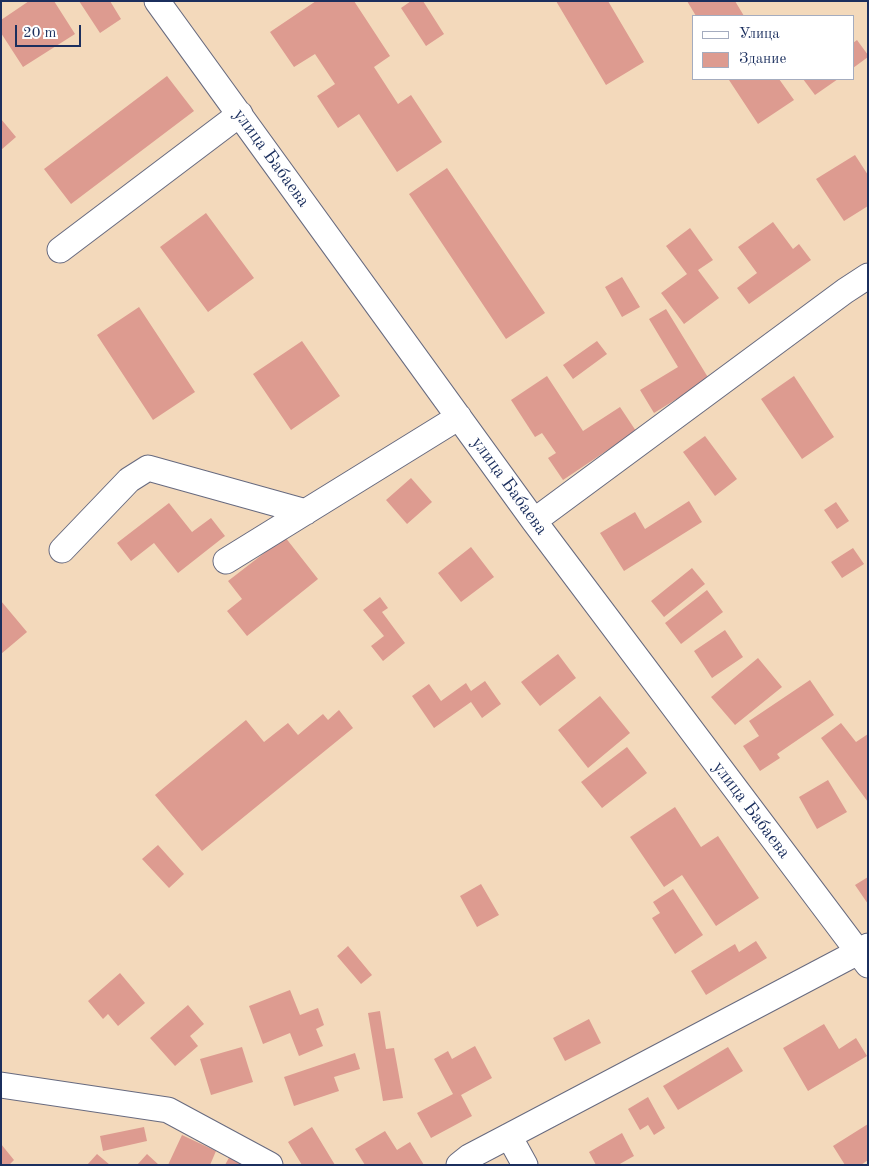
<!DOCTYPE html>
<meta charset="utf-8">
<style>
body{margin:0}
#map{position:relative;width:869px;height:1166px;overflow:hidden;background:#f3d9bb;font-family:"Old Standard TT",serif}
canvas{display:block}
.frame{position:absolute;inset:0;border:2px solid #1b2f5e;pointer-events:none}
.legend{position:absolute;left:692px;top:15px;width:162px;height:65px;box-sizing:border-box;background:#fff;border:1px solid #a4acbf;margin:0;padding:6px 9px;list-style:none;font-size:15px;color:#1b2f5e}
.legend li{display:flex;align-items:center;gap:10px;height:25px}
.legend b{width:25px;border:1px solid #a4acbf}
.scale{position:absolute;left:15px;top:25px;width:66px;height:22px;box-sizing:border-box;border:2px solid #1b2f5e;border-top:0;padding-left:6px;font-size:15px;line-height:18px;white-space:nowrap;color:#1b2f5e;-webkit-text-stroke:4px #fff;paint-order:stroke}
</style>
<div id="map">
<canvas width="869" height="1166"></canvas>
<div class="frame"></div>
<ul class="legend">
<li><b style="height:6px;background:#fff"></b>Улица</li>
<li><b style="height:14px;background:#dd9b90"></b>Здание</li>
</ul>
<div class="scale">20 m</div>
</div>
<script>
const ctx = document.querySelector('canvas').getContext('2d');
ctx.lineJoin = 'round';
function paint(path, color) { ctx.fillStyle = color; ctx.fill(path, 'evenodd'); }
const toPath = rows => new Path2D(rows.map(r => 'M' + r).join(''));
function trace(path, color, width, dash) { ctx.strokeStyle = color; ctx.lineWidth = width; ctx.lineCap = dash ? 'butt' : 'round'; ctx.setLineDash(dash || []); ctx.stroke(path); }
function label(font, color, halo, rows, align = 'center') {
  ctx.font = font + ' "Old Standard TT",serif'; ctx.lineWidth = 4; ctx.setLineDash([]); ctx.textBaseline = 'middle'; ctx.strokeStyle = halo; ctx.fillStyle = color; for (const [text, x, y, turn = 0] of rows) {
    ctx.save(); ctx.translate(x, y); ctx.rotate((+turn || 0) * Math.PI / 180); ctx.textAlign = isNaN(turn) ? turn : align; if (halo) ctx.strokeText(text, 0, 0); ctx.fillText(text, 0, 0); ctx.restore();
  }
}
const building = toPath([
 [29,1,54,1,75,34,23,67,1,33,1,20],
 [79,1,110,1,121,19,100,33],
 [316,1,354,1,390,56,374,67,398,104,411,95,442,142,397,172,359,114,338,128,317,96,335,84,315,54,294,67,270,32],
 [411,1,423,1,444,34,426,46,401,8],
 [556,1,608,1,644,62,606,85],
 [687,1,735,1,744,16,696,16],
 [857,40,868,55,868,57,853,68,853,43],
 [167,76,194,111,71,204,44,169],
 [731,79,779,79,794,100,758,124,729,80],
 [803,79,838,79,815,95],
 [1,119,16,137,1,150],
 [855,155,868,175,868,206,844,221,816,179],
 [447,168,545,313,506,339,409,194],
 [206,213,254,278,208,312,160,247],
 [773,222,793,249,799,244,811,260,749,304,737,288,757,273,738,247],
 [690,228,713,260,698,270,719,298,684,324,661,293,687,274,666,246],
 [622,277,640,307,622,317,605,287],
 [139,307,195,392,153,420,97,335],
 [666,309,709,379,654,413,640,390,678,367,649,319],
 [302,341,340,396,291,430,253,374],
 [597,341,607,354,573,379,563,365],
 [547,376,583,431,620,407,636,431,563,480,548,458,556,453,542,433,535,437,511,400],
 [794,376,834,437,802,459,761,399],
 [705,436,737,479,715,496,683,452],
 [411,478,432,502,407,524,386,500],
 [689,501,702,522,624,571,600,533,635,512,645,529],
 [836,502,849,521,837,529,824,510],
 [169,503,192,532,211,518,225,536,178,573,154,543,131,561,117,543],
 [285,537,318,579,247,636,227,611,242,599,228,581],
 [471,547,494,577,461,602,438,573],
 [853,548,864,564,842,578,831,562],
 [692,568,705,584,664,617,651,601],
 [707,590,723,612,681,644,665,623],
 [380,597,388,608,382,612,405,643,383,661,371,646,384,636,363,610],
 [1,601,27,632,1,654],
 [725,630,743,657,712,678,694,651],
 [558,654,576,678,540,706,521,682],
 [758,658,782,687,735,725,711,697],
 [810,680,834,715,777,754,780,758,760,771,743,746,759,736,749,721],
 [485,681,501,704,482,718,471,702,434,728,412,696,429,684,441,701,466,683,471,691],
 [600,696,630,733,588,768,558,730],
 [339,710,353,728,202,851,155,795,246,720,264,742,288,723,298,735,323,714,328,720],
 [841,723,856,742,868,734,868,802,821,738],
 [627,747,647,773,602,808,581,782],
 [828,780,847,812,817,829,799,797],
 [675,807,701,847,718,836,759,898,716,926,682,875,664,887,630,837],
 [158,845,184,874,169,888,142,859],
 [868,877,868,904,855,885],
 [481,884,499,915,477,927,460,896],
 [673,889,703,935,675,954,652,918,660,913,653,902],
 [756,941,767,958,706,995,691,971,735,944,739,952],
 [348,946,372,975,361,984,337,956],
 [120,973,145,1003,118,1026,108,1014,103,1019,88,1001],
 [290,990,300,1015,318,1008,324,1025,316,1029,323,1046,299,1056,290,1033,263,1044,249,1006],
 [188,1005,204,1024,190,1036,198,1046,175,1066,150,1038],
 [380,1011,386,1049,394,1048,403,1098,383,1101,368,1013],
 [589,1019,601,1043,565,1061,553,1038],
 [824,1024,839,1049,856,1038,867,1056,808,1091,783,1048],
 [475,1046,492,1078,461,1095,472,1116,431,1138,417,1113,453,1094,434,1059,448,1051,452,1059],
 [242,1047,253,1082,211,1095,200,1059],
 [728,1047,743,1071,678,1110,663,1086],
 [355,1053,360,1069,334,1077,339,1091,294,1106,284,1077],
 [648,1097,665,1128,654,1135,648,1125,640,1130,628,1109],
 [868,1124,868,1160,861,1165,845,1165,833,1146],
 [144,1127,147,1141,103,1151,100,1136],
 [312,1127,335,1165,302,1165,288,1142],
 [385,1131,397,1150,410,1142,424,1165,365,1165,355,1149],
 [622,1133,634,1156,618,1165,596,1165,589,1152],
 [182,1135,216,1151,210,1165,168,1165],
 [1,1144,14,1160,9,1165,1,1165],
 [97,1154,110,1165,87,1165],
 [147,1154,159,1165,137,1165],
 [231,1154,245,1165,225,1165]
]);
const minor = toPath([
 [157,1,534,521,868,965],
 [60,250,240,114],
 [534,521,845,291,868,276],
 [62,550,129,480,148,468,306,512],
 [226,561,459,417],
 [1,1085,168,1110,270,1165],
 [509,1136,525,1165],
 [459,1165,469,1157,509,1136,858,952,868,946]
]);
const streetNames = [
 ["улица Бабаева",271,158,54],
 ["улица Бабаева",509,486,54],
 ["улица Бабаева",751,810,53]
];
paint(building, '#dd9b90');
trace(minor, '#676a7f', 27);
trace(minor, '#fff', 25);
label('18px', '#1b2f5e', '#fff', streetNames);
</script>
